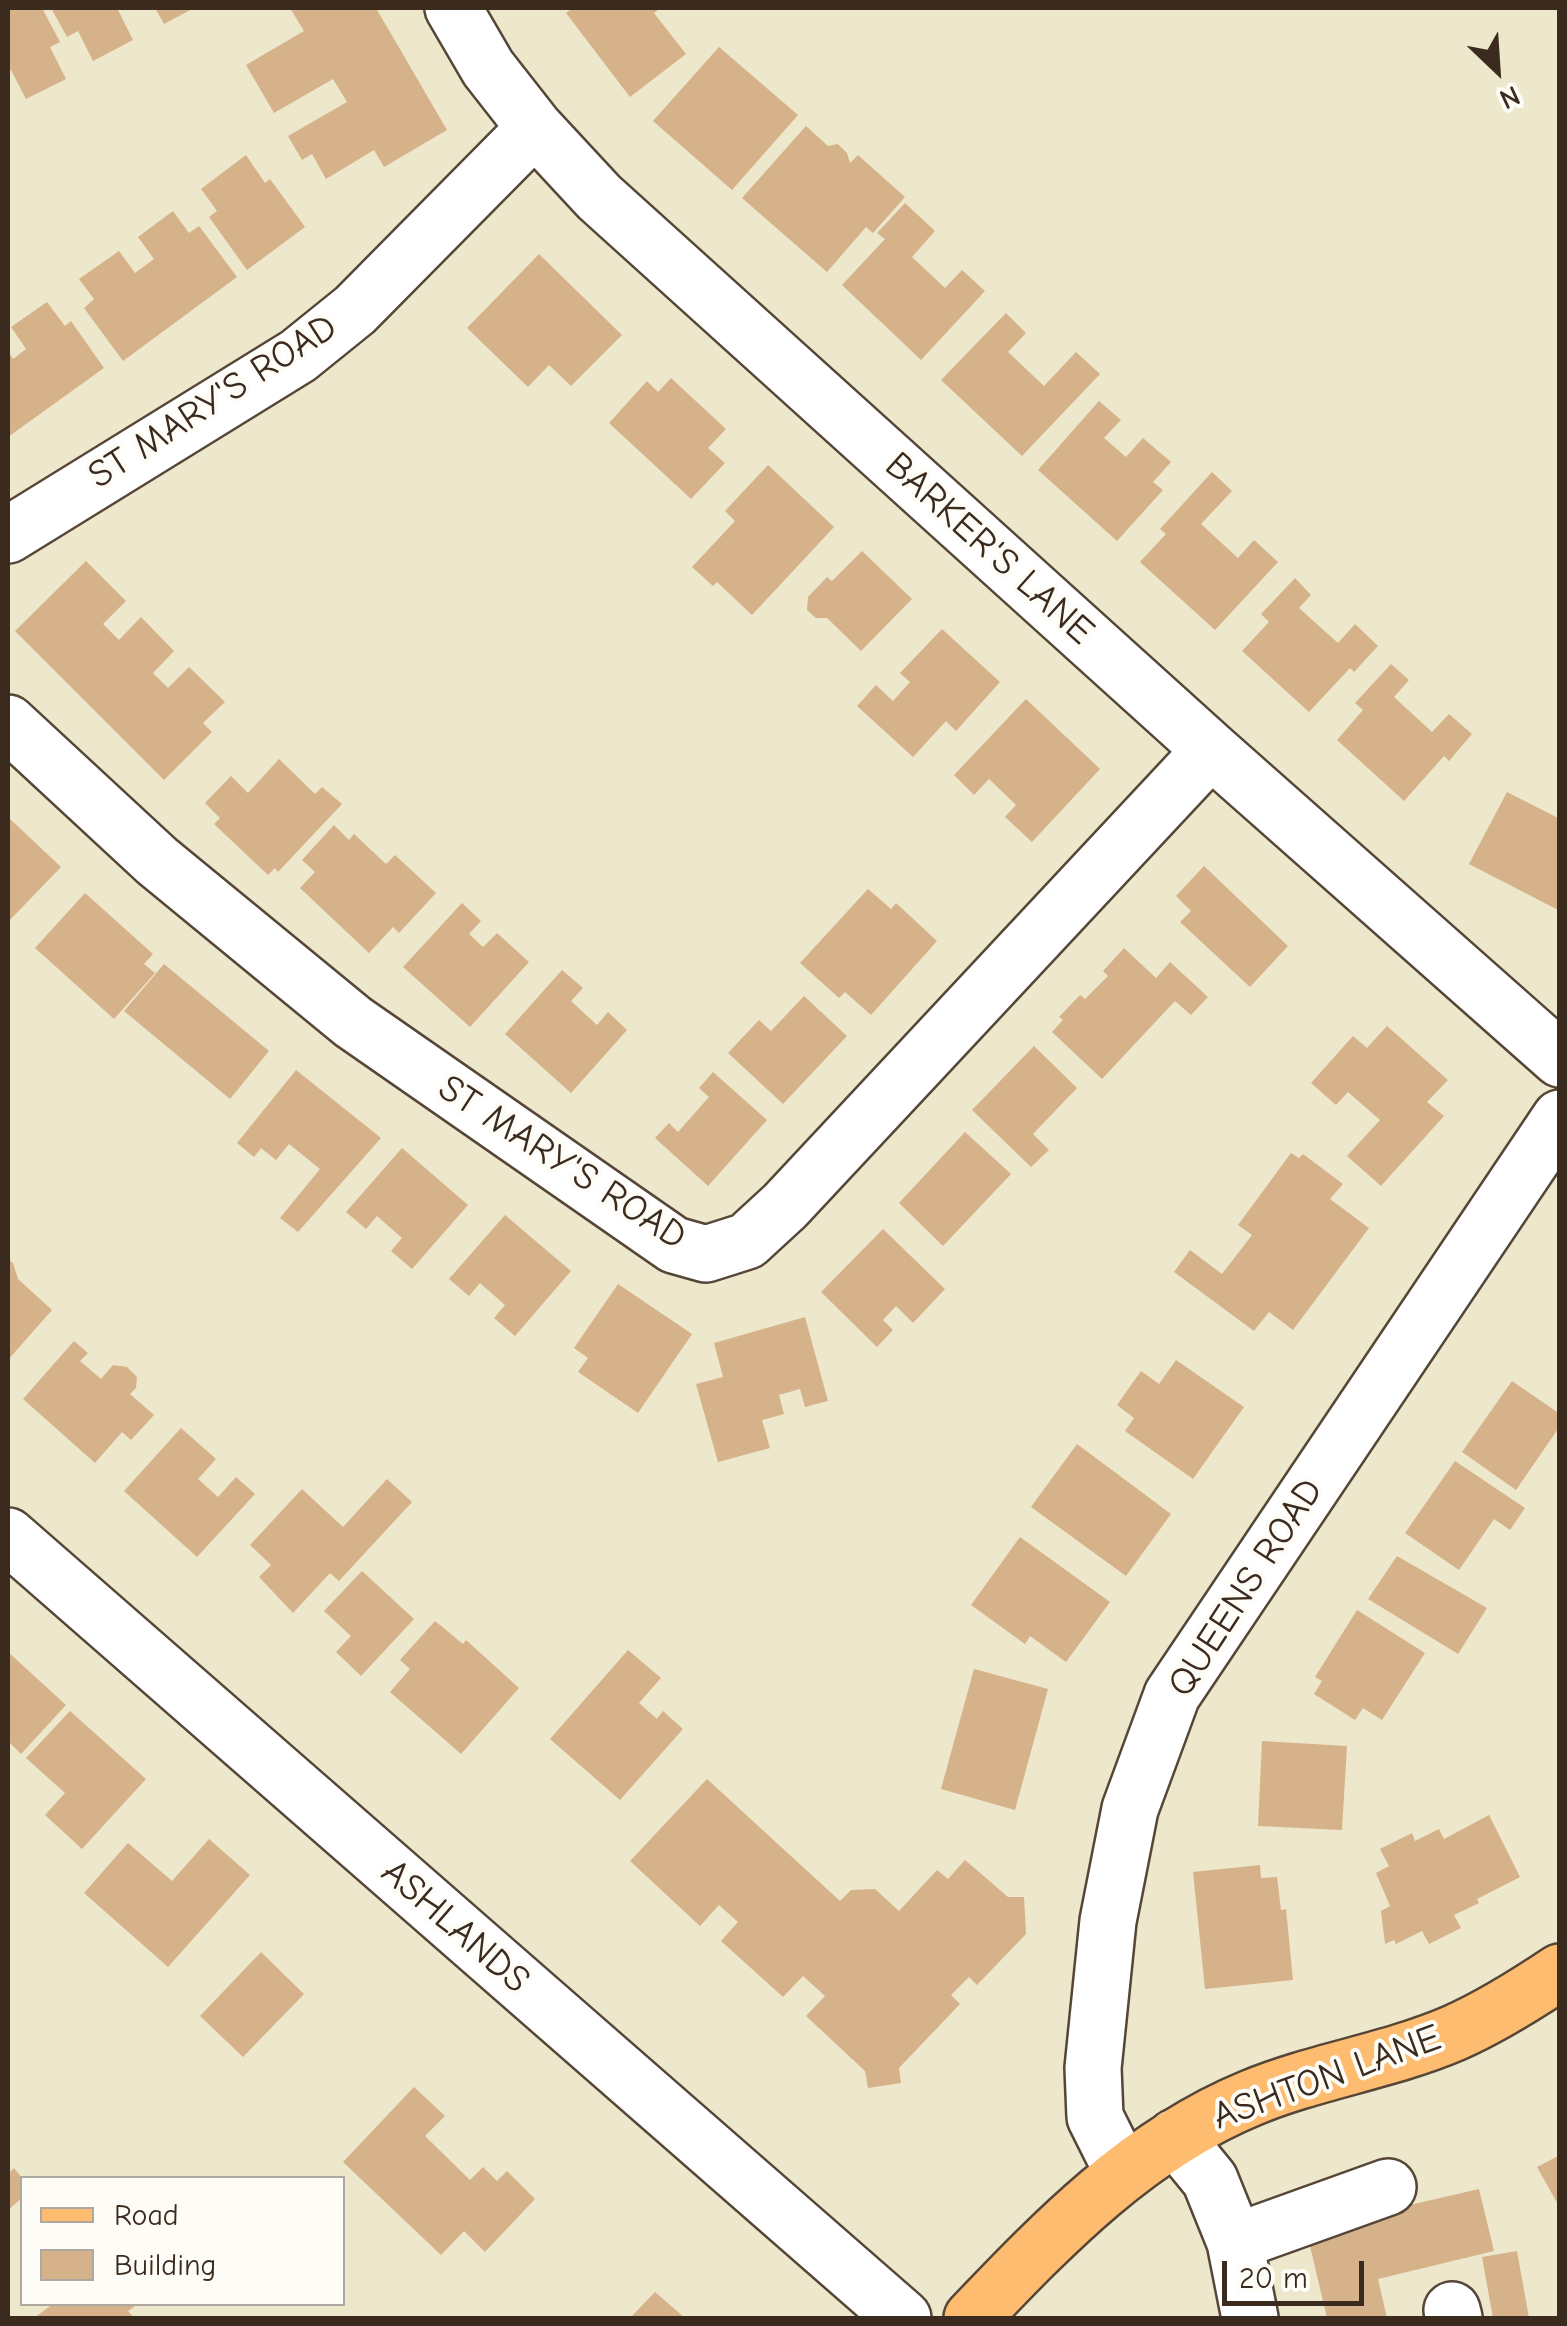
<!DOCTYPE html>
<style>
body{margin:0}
#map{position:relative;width:1567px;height:2326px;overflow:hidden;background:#ede7cb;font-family:"Comic Neue",sans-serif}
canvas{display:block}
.frame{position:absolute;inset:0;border:10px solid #3b2a1e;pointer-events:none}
.legend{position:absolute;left:20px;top:2176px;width:325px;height:130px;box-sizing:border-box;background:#fdfcf7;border:2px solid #afa8a0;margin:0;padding:12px 18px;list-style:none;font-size:30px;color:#3b2a1e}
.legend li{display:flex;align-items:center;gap:20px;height:50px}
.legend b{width:50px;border:2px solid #afa8a0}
.north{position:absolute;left:1447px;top:20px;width:100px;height:100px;-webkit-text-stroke:8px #fdfcf7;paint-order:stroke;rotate:155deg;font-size:28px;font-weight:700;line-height:40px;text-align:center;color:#3b2a1e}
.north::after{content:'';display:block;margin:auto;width:35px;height:45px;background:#3b2a1e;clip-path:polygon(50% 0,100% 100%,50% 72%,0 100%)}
.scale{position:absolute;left:1222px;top:2261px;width:142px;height:45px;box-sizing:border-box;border:5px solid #3b2a1e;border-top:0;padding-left:12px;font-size:30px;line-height:35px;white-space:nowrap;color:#3b2a1e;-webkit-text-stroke:8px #fdfcf7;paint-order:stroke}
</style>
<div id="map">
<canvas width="1567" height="2326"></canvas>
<div class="frame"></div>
<ul class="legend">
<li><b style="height:12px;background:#febc70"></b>Road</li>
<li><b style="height:28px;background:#d6b28b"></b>Building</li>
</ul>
<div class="north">N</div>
<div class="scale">20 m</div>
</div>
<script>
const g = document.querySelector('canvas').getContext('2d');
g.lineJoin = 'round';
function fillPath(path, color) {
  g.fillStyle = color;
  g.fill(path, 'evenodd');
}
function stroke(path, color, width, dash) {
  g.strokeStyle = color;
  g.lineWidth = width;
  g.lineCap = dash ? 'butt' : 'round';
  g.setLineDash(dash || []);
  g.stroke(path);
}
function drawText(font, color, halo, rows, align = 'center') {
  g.font = font + ' "Comic Neue",sans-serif';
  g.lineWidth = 8;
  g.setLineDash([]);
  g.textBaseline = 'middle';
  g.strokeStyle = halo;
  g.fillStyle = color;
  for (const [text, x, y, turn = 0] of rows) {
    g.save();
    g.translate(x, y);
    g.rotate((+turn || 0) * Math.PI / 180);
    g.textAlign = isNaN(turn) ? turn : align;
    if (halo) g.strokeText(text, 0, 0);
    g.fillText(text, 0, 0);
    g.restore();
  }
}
fillPath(new Path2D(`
 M8 8H42L60 42 50 47 66 79 26 99 11 70 8 71Z
 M51 8H117L133 40 93 61 78 31 67 37Z
 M155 8H194L164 24Z
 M290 8H376L447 130 384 167 374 150 326 179 312 154 302 160 288 136 347 102 333 79 274 113 246 65 304 31Z
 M573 8H661L654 13 686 54 630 97 566 13Z
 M719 47 798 115 732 190 653 121Z
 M806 126 828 146 838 144 847 153 850 163 858 155 905 197 873 233 866 227 827 272 742 198Z
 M246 155 265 183 270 179 305 227 247 270 209 217 217 211 201 189Z
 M905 203 935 231 912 257 945 288 962 270 985 291 921 360 842 285 885 239 877 233Z
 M173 211 189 233 199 226 237 277 123 361 84 308 94 299 79 279 119 251 135 273 154 259 138 237Z
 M539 254 622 335 571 386 549 365 528 387 467 328Z
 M47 302 65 326 71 321 104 368 8 437V351L13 359 26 349 11 327Z
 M1006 313 1026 333 1008 352 1044 386 1076 352 1100 374 1022 456 941 380Z
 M671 378 726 429 708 448 725 463 691 499 609 423 647 381 658 392Z
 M1099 401 1121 420 1104 438 1126 457 1143 438 1171 462 1153 482 1163 490 1117 541 1038 470Z
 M768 465 834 527 752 615 717 582 713 586 692 567 735 521 725 511Z
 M1212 472 1232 491 1201 524 1238 558 1254 540 1278 562 1215 630 1140 562 1166 534 1160 529Z
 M862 551 912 599 861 651 827 618H816L807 610 808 597 827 577 832 581Z
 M86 561 126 601 103 624 119 640 141 617 174 651 153 673 168 688 189 667 225 702 203 723 212 732 164 780 15 631Z
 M1295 578 1311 595 1299 608 1338 643 1355 624 1378 646 1354 672 1350 668 1309 712 1242 651 1269 622 1261 614Z
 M942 629 1000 682 956 731 946 721 913 757 857 706 876 685 893 701 910 682 900 673Z
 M1391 664 1409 680 1394 697 1432 732 1449 714 1472 734 1449 761 1444 756 1404 801 1337 740 1363 710 1355 703Z
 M1026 699 1100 769 1032 842 1005 817 1016 805 989 779 974 795 954 775Z
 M279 759 315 794 322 787 342 804 278 872 275 868 268 875 214 824 220 818 205 803 231 776 248 793Z
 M1507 792 1560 819V911L1469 864Z
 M8 817 61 867 8 922Z
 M334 825 349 840 354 834 386 864 395 855 436 893 399 933 393 927 369 953 300 888 315 872 302 860Z
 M1204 866 1288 946 1250 987 1180 922 1191 911 1176 896Z
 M868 889 891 909 896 903 937 941 871 1015 845 992 839 998 800 963Z
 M85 893 153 954 144 964 155 973 114 1019 35 948Z
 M462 903 481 921 469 934 483 947 497 933 529 962 470 1027 403 967Z
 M1124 948 1156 978 1170 962 1208 997 1191 1015 1175 1001 1102 1079 1052 1032 1063 1020 1059 1017 1080 995 1085 999 1108 976 1103 971Z
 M164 964 269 1051 230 1099 124 1011Z
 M562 970 583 988 571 1001 597 1025 608 1012 627 1030 571 1093 505 1034Z
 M804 996 847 1036 783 1104 728 1053 759 1020 771 1031Z
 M1387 1026 1448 1080 1427 1102 1444 1116 1381 1186 1347 1156 1380 1120 1348 1092 1336 1105 1311 1083 1353 1036 1367 1048Z
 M1034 1046 1077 1088 1033 1134 1049 1150 1031 1167 972 1110Z
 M296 1070 381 1138 298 1232 280 1218 320 1169 289 1144 276 1160 261 1148 254 1157 237 1143Z
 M713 1072 767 1120 708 1186 655 1138 669 1123 678 1132 709 1097 699 1088Z
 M965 1132 1011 1174 943 1246 899 1203Z
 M402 1148 468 1205 412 1269 391 1251 402 1238 377 1216 366 1229 346 1212Z
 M1291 1153 1299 1158 1303 1154 1343 1184 1330 1199 1369 1228 1293 1330 1269 1312 1254 1331 1174 1272 1190 1250 1222 1274 1252 1235 1238 1225Z
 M505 1215 571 1271 515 1336 494 1318 505 1305 480 1283 469 1296 449 1279Z
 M883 1229 945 1289 913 1323 896 1306 883 1320 893 1330 877 1347 821 1292Z
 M8 1259 13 1263 18 1279 52 1310 8 1360Z
 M618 1284 692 1334 638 1413 578 1372 588 1358 574 1348Z
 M805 1317 828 1401 805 1407 800 1389 779 1395 784 1414 762 1420 770 1448 718 1462 696 1384 723 1377 714 1343Z
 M74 1341 88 1353 80 1361 101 1379 113 1365 127 1367 137 1377 136 1388 130 1394 154 1415 131 1440 122 1432 95 1463 23 1399Z
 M1176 1360 1244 1407 1193 1479 1125 1431 1134 1418 1117 1405 1141 1371 1159 1384Z
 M1512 1381 1560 1414V1426L1516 1490 1462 1452Z
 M181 1428 216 1459 198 1479 218 1497 236 1477 255 1494 197 1557 124 1491Z
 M1077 1444 1171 1514 1126 1576 1031 1507Z
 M1455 1461 1525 1508 1510 1530 1494 1519 1459 1570 1405 1533Z
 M387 1479 412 1502 339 1581 330 1573 293 1613 259 1577 271 1565 250 1545 302 1489 343 1527Z
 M1020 1537 1110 1602 1066 1662 1030 1636 1025 1644 971 1605Z
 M1397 1556 1487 1608 1458 1654 1368 1599Z
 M362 1571 414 1619 361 1676 336 1652 351 1636 324 1611Z
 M1357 1610 1425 1653 1382 1720 1363 1708 1355 1720 1314 1694 1322 1681 1315 1677Z
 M435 1621 463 1644 466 1640 519 1688 461 1754 390 1692 410 1669 400 1660Z
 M628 1650 661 1678 639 1703 657 1719 663 1711 683 1729 620 1800 550 1739Z
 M8 1652 66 1705 21 1754 8 1741Z
 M974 1669 1048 1689 1015 1810 941 1789Z
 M70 1711 146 1779 82 1849 45 1815 65 1793 26 1758Z
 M1262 1741 1347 1746 1342 1830 1258 1826Z
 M707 1779 840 1901 851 1890 875 1889 899 1911 937 1870 948 1879 965 1860 1008 1897H1024L1026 1934 977 1985 969 1977 951 1995 960 2004 899 2068 901 2083 868 2088 865 2071 806 2016 825 1996 803 1976 783 1997 721 1941 738 1922 719 1905 700 1926 630 1861Z
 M1489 1815 1520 1877 1477 1899 1479 1903 1454 1915 1461 1928 1429 1944 1422 1931 1396 1944 1394 1940 1385 1944 1381 1911 1390 1906 1376 1873 1389 1866 1380 1849 1412 1833 1415 1841 1439 1829 1444 1839Z
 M209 1839 250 1875 168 1967 84 1893 128 1843 172 1881Z
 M1260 1865 1261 1878 1277 1877 1281 1910 1286 1909 1293 1980 1205 1989 1193 1872Z
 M261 1952 304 1994 243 2057 200 2016Z
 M414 2087 445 2116 425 2136 470 2180 483 2167 497 2181 507 2171 535 2199 485 2252 464 2231 441 2255 343 2162Z
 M1560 2155V2208L1537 2167Z
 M14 2168 22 2178V2198L8 2210V2174Z
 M1479 2189 1494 2251 1378 2279 1387 2318H1327L1306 2229Z
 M1517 2251 1529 2318H1493L1482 2257Z
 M655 2292 685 2318H630Z
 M53 2304H138L128 2311 134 2318H34Z`), '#d6b28b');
const minor = new Path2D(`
 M453 8 488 68 535 128 599 197 1211 750 1560 1059
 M8 535 298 356 355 310 535 128
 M8 723 157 861 353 1022 674 1245 706 1254 747 1241 785 1206 1211 750
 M8 1536 903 2318
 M1175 2137 1210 2180 1235 2242 1250 2318
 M1123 2173 1095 2117 1093 2068 1108 1921 1130 1809 1172 1695 1560 1118
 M1235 2242 1388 2187
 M1452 2310 1454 2318`);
const major = new Path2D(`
 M972 2318C1054 2232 1139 2144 1251 2098 1316 2071 1389 2061 1454 2033 1491 2017 1527 1994 1560 1972`);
stroke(minor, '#564638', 60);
stroke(major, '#564638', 60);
stroke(minor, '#fff', 55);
stroke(major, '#febc70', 55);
drawText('38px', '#3b2a1e', '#fdfcf7', [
 ["ST MARY'S ROAD",213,402,-33],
 ["BARKER'S LANE",989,549,42],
 ["ST MARY'S ROAD",562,1163,33],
 ["QUEENS ROAD",1246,1588,-57],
 ["ASHLANDS",455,1927,41],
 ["ASHTON LANE",1327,2078,-20]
]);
</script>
